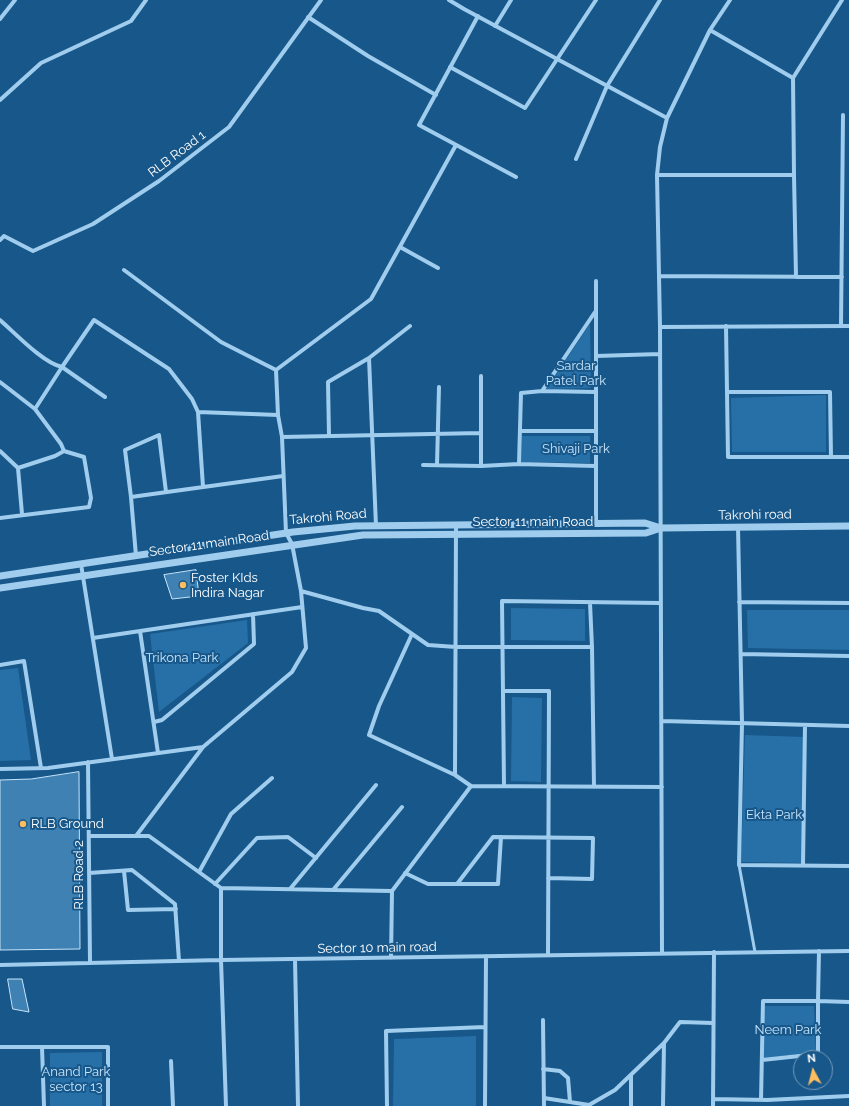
<!DOCTYPE html>
<style>
body{margin:0}
#map{position:relative;width:849px;height:1106px;overflow:hidden;background:#17578a;font-family:Raleway,sans-serif}
canvas{display:block}
.north{position:absolute;left:793px;top:1050px;width:40px;height:40px;box-sizing:border-box;background:#17578a;border:1px solid #749ab9;border-radius:50%;rotate:353deg;font-size:11px;font-weight:700;line-height:16px;text-align:center;color:#fff}
.north::after{content:'';display:block;margin:auto;width:14px;height:18px;background:#ffbd5d;clip-path:polygon(50% 0,100% 100%,50% 72%,0 100%)}
</style>
<div id="map">
<canvas width="849" height="1106"></canvas>
<div class="north">N</div>
</div>
<script>
const g = document.querySelector('canvas').getContext('2d');
g.lineJoin = 'round';
function fillPath(path, color) {
  g.fillStyle = color;
  g.fill(path, 'evenodd');
}
function stroke(path, color, width, dash) {
  g.strokeStyle = color;
  g.lineWidth = width;
  g.lineCap = dash ? 'butt' : 'round';
  g.setLineDash(dash || []);
  g.stroke(path);
}
function drawText(font, color, halo, rows, align = 'center') {
  g.font = font + ' Raleway,sans-serif';
  g.lineWidth = 4;
  g.setLineDash([]);
  g.textBaseline = 'middle';
  g.strokeStyle = halo;
  g.fillStyle = color;
  for (const [text, x, y, turn = 0] of rows) {
    g.save();
    g.translate(x, y);
    g.rotate((+turn || 0) * Math.PI / 180);
    g.textAlign = isNaN(turn) ? turn : align;
    if (halo) g.strokeText(text, 0, 0);
    g.fillText(text, 0, 0);
    g.restore();
  }
}
fillPath(new Path2D(`
 M590 324 591 388 546 389Z
 M826 395V452H732L731 398Z
 M522 436H590V463L521 462Z
 M511 608 585 609V641L511 640Z
 M747 610H849V650L748 648Z
 M247 620 248 643 159 712 150 634Z
 M18 668 31 760 0 761V670Z
 M512 697 542 698 541 782 511 781Z
 M745 735 805 737 804 863 741 862Z
 M764 1006H814L816 1052 764 1058Z
 M476 1036V1106H393L394 1039Z
 M102 1052V1106H50V1053Z`), '#2670a7');
const building = new Path2D(`
 M196 570 199 596 172 599 164 575Z
 M79 772 80 949 0 950V780L31 779Z
 M8 979H22L29 1012 13 1009Z`);
fillPath(building, '#3f81b3');
stroke(building, '#c6e4fa', 1);
stroke(new Path2D(`
 M739 865 755 952`), '#a0cdee', 3);
stroke(new Path2D(`
 M449 0 464 9 667 118 660 147 657 175 660 327 662 953
 M478 16 419 125 516 177
 M308 17 368 56 436 95
 M0 19 15 0
 M495 26 511 0
 M710 30 793 78 842 0
 M450 67 525 108 596 0
 M0 100 41 63 131 21 146 0
 M667 118 710 30 730 0
 M576 159 607 86 660 0
 M657 175H794L793 78
 M794 175 796 277
 M0 240 4 236 33 251 93 224 159 181 229 127 321 0
 M400 247 438 268
 M124 270 221 342 276 370
 M659 276 842 277
 M596 281V523
 M595 312 542 391 596 392
 M0 320C15 333 43 363 62 367L35 409
 M726 326 728 457H831L830 392H727
 M841 326 843 115
 M660 327 849 326
 M596 356 660 354
 M369 358 376 526
 M481 376V466L519 464
 M0 382 35 409 61 444 64 451
 M542 391 521 393 519 464 596 466
 M105 397 62 367 94 320 169 369 192 399 198 412
 M278 415 276 370 371 299 456 145
 M520 431H596
 M329 436 328 382 369 358 410 326
 M0 451 18 468 22 514
 M831 457H849
 M423 465 481 466
 M437 465 439 387
 M203 487 198 412 278 415 282 437
 M131 497 125 450 159 435 166 492
 M0 518 89 507 91 498 84 457 64 451 55 456 18 468
 M456 525 455 775 471 786
 M738 527 742 723 739 865 849 866
 M136 556 131 497 283 476
 M81 564 112 759
 M301 591 363 608 379 611 428 645 456 647H592
 M739 602 849 603
 M590 603 592 647 594 787
 M140 631 158 753
 M412 634 379 706 369 735 455 775
 M93 638 302 607
 M741 654 849 656
 M0 665 24 661 41 768
 M503 691H549L548 955
 M662 721 849 726
 M154 722 162 720 254 644 253 614
 M88 762 90 963
 M0 769 48 768 203 747
 M504 786 502 601 661 603
 M89 836H149L221 888 392 891
 M136 836 203 747 292 672 306 648 301 591 292 544 286 533 282 437 481 433
 M803 865 805 725
 M124 871 128 910 176 909
 M199 872 231 814 272 778
 M89 873 132 870 175 904 179 961
 M405 873 428 884H498L501 837
 M215 884 257 838 288 837 316 858
 M457 884 493 837 593 838 592 879 548 878
 M221 888V960L226 1106
 M290 889 376 785
 M333 890 402 807
 M391 958 392 891 471 786 662 787
 M295 959 298 1106
 M0 965 221 960 849 951
 M543 1020 544 1106
 M0 1047H108V1106
 M42 1047 44 1106
 M762 1060 818 1054V1001L849 1002
 M171 1061 173 1106
 M543 1069 560 1071 568 1078 570 1102
 M544 1098 589 1105 615 1090 664 1043 680 1022 713 1023
 M713 1099 767 1100 849 1096
 M761 1100 763 1001H818L819 951
 M387 1106 386 1031 485 1027
 M485 1106 486 956
 M631 1106V1075
 M663 1106 664 1043
 M713 1106 714 952`), '#a0cdee', 4);
stroke(new Path2D(`
 M0 576 293 532 355 526 645 523 661 528
 M0 588 363 535 646 533 661 528 849 526`), '#a0cdee', 7);
for (const [x, y, r, color] of [
 [183,585,4,"#ffbd5d"],
 [23,824,4,"#ffbd5d"]
]) {
  const dot = new Path2D();
  dot.arc(x, y, r, 0, 2 * Math.PI);
  g.fillStyle = color;
  g.fill(dot);
  stroke(dot, '#17578a', 1.5);
}
drawText('13px', '#fff', '#17578a', [
 ["RLB Road 1",177,154,-37],
 ["Takrohi road",755,515,-1],
 ["Takrohi Road",328,517,-5],
 ["Sector 11 main Road",533,522],
 ["Sector 11 main Road",209,544,-8],
 ["RLB Road 2",79,875,-90],
 ["Sector 10 main road",377,948,-1]
]);
drawText('13px', '#c6e4fa', '#17578a', [
 ["Sardar",576,366],
 ["Patel Park",576,381],
 ["Shivaji Park",576,449],
 ["Trikona Park",182,658],
 ["Ekta Park",774,815],
 ["Neem Park",788,1030],
 ["Anand Park",76,1072],
 ["sector 13",76,1087]
]);
drawText('13px', '#fff', '#17578a', [
 ["Foster KIds",191,578],
 ["Indira Nagar",191,593],
 ["RLB Ground",31,824]
], 'left');
</script>
